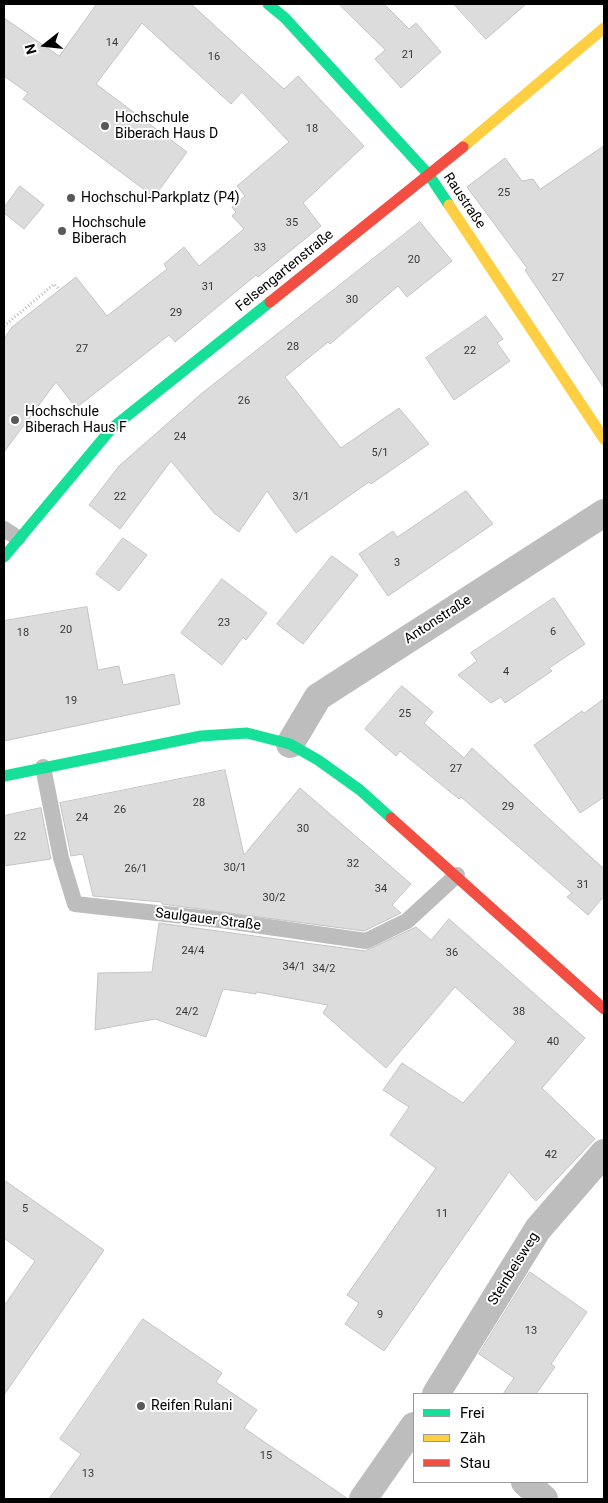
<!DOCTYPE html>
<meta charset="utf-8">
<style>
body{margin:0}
#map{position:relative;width:608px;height:1503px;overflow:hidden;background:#fff;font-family:Roboto,sans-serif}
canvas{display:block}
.frame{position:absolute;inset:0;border:5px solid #000;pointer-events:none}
.legend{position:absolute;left:413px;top:1393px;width:175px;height:90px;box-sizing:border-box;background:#fff;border:1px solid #999;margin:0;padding:6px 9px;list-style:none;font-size:15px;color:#000}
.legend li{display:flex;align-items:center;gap:10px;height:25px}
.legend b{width:25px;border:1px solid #999}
.north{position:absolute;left:20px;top:20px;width:50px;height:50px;-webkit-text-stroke:4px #fff;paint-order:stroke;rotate:254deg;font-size:14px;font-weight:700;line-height:20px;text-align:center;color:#000}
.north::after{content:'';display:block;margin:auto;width:18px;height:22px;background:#000;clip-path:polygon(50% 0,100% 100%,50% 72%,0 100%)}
</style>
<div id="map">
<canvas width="608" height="1503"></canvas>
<div class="frame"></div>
<ul class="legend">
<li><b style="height:6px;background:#16e098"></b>Frei</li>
<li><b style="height:6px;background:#ffcf43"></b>Zäh</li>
<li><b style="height:6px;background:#f24e42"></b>Stau</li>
</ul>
<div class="north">N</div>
</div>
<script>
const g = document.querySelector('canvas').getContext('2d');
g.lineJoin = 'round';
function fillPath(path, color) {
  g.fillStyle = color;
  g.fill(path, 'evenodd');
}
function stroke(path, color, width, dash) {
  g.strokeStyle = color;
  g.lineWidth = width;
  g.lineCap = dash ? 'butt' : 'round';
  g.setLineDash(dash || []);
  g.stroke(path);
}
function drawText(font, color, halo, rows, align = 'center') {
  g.font = font + ' Roboto,sans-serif';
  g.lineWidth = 4;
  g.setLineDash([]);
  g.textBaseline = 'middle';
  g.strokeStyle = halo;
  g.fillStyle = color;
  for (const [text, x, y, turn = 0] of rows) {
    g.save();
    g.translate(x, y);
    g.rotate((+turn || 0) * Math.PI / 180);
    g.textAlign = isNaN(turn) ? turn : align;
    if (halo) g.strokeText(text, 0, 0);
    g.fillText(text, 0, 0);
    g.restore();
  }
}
const building = new Path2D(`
 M97 4H191L284 89 298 76 364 146 303 203 321 226 258 277 256 275 175 342 169 335 76 408 56 382 4 452V339L12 327 76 277 107 316 167 269 164 264 184 247 199 266 244 229 232 216 236 212 232 207 245 196 237 186 289 142 242 92 231 104 142 23 96 84 187 152 154 197 23 99 28 93 4 76V18L59 56Z
 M339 4H384L409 29 416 23 441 52 401 88 375 59 385 50Z
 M454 4H526L486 39Z
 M604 146V388L525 270 527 268 467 187 505 158 522 181 533 179 540 189Z
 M20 186 44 205 24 229 4 213V208Z
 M420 222 452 261 407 297 398 286 330 344 328 342 285 377 341 448 399 408 429 444 371 484 369 482 296 533 267 491 239 532 214 513 171 461 120 529 89 505 119 466 201 394Z
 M486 316 503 339 497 343 510 361 454 400 426 358Z
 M466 491 493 524 388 596 359 554 393 531 397 537Z
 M123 538 147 555 119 591 96 574Z
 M332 556 358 575 303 644 277 624Z
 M222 579 267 613 246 640 243 637 222 665 181 633Z
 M554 598 585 644 549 668 552 671 505 703 501 697 491 703 458 675 477 661 471 653Z
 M87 607 98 670 119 666 123 685 174 674 180 704 4 741V621Z
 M402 686 433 712 424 723 464 758 472 748 604 869V896L588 915 567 897 572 893 461 797 459 799 400 751 396 756 365 729Z
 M604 699V797L580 813 534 745 582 711 584 713Z
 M225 770 244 855 300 788 411 884 392 905 401 913 364 931 162 904V902L93 896 83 854 71 856 60 803Z
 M41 808 51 859 4 866V816Z
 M449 919 585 1038 542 1088 595 1139 536 1201 509 1172 384 1351 345 1324 359 1303 347 1295 436 1168 390 1135 409 1107 383 1090 402 1063 463 1103 516 1042 455 987 386 1068 323 1013 328 1005 256 992V994L223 989 206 1037 155 1019 95 1030 98 973 152 972 159 923 365 951 416 927 431 940Z
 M4 1180 104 1250 4 1395V1306L35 1261 4 1238Z
 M530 1272 587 1312 551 1364 555 1367 536 1394H503L514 1378 479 1354Z
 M143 1319 222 1373 216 1382 257 1410 244 1428 348 1499H49L81 1454 60 1439Z`);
fillPath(building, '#dcdcdc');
stroke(building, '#c4c4c4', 1);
stroke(new Path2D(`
 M4 326 54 284 60 290`), '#b8b8b8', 3, [1, 2.5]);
stroke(new Path2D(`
 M4 529 18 538
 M43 767 61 858 75 904 220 920 366 941 407 921 457 875`), '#bdbdbd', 16);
stroke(new Path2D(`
 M290 744 318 697 604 513
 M436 1394 538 1229 604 1153
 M525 1482 544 1499
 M363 1499 414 1426`), '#bdbdbd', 28);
stroke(new Path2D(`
 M268 4 285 18 429 175 449 205
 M4 557 112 428 270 302
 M4 776 201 736 247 733 290 744 318 760 360 790 391 818`), '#16e098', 11);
stroke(new Path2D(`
 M463 147 604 28
 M449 205 604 439`), '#ffcf43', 11);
stroke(new Path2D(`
 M270 302 463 147
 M391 818 604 1009`), '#f24e42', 11);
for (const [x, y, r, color] of [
 [105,126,5,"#595959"],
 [71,198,5,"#595959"],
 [62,231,5,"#595959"],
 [15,420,5,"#595959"],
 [141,1406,5,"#595959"]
]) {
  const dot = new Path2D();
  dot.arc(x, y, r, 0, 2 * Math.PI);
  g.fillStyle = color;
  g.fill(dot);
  stroke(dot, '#fff', 2);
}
drawText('11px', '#373737', null, [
 ["14",112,43],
 ["21",408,55],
 ["16",214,57],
 ["18",312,129],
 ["25",504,193],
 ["35",292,223],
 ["33",260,248],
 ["20",414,260],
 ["27",558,278],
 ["31",208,287],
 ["30",352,300],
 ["29",176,313],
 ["28",293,347],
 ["27",82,349],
 ["22",470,351],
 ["26",244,401],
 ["24",180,437],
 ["5/1",380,453],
 ["22",120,497],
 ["3/1",301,497],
 ["3",397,563],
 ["23",224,623],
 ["20",66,630],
 ["6",553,632],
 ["18",23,633],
 ["4",506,672],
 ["19",71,701],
 ["25",405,714],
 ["27",456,769],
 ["28",199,803],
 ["29",508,807],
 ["26",120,810],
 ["24",82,818],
 ["30",303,829],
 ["22",20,837],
 ["32",353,864],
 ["30/1",235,868],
 ["26/1",136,869],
 ["31",583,885],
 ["34",381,889],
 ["30/2",274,898],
 ["24/4",193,951],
 ["36",452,953],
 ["34/1",294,967],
 ["34/2",324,969],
 ["24/2",187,1012],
 ["38",519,1012],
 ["40",553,1042],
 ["42",551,1155],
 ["5",25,1209],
 ["11",442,1214],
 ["9",380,1315],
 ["13",531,1331],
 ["15",266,1456],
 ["13",88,1474]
]);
drawText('14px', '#000', '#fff', [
 ["Hochschule",115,118],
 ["Biberach Haus D",115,134],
 ["Hochschul-Parkplatz (P4)",81,198],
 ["Hochschule",72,223],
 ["Biberach",72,239],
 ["Hochschule",25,412],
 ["Biberach Haus F",25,428],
 ["Reifen Rulani",151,1406]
], 'left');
drawText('14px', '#000', '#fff', [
 ["Raustraße",464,201,56],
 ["Felsengartenstraße",285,271,-39],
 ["Antonstraße",438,620,-33],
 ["Saulgauer Straße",208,920,7],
 ["Steinbeisweg",514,1269,-58]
]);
</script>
